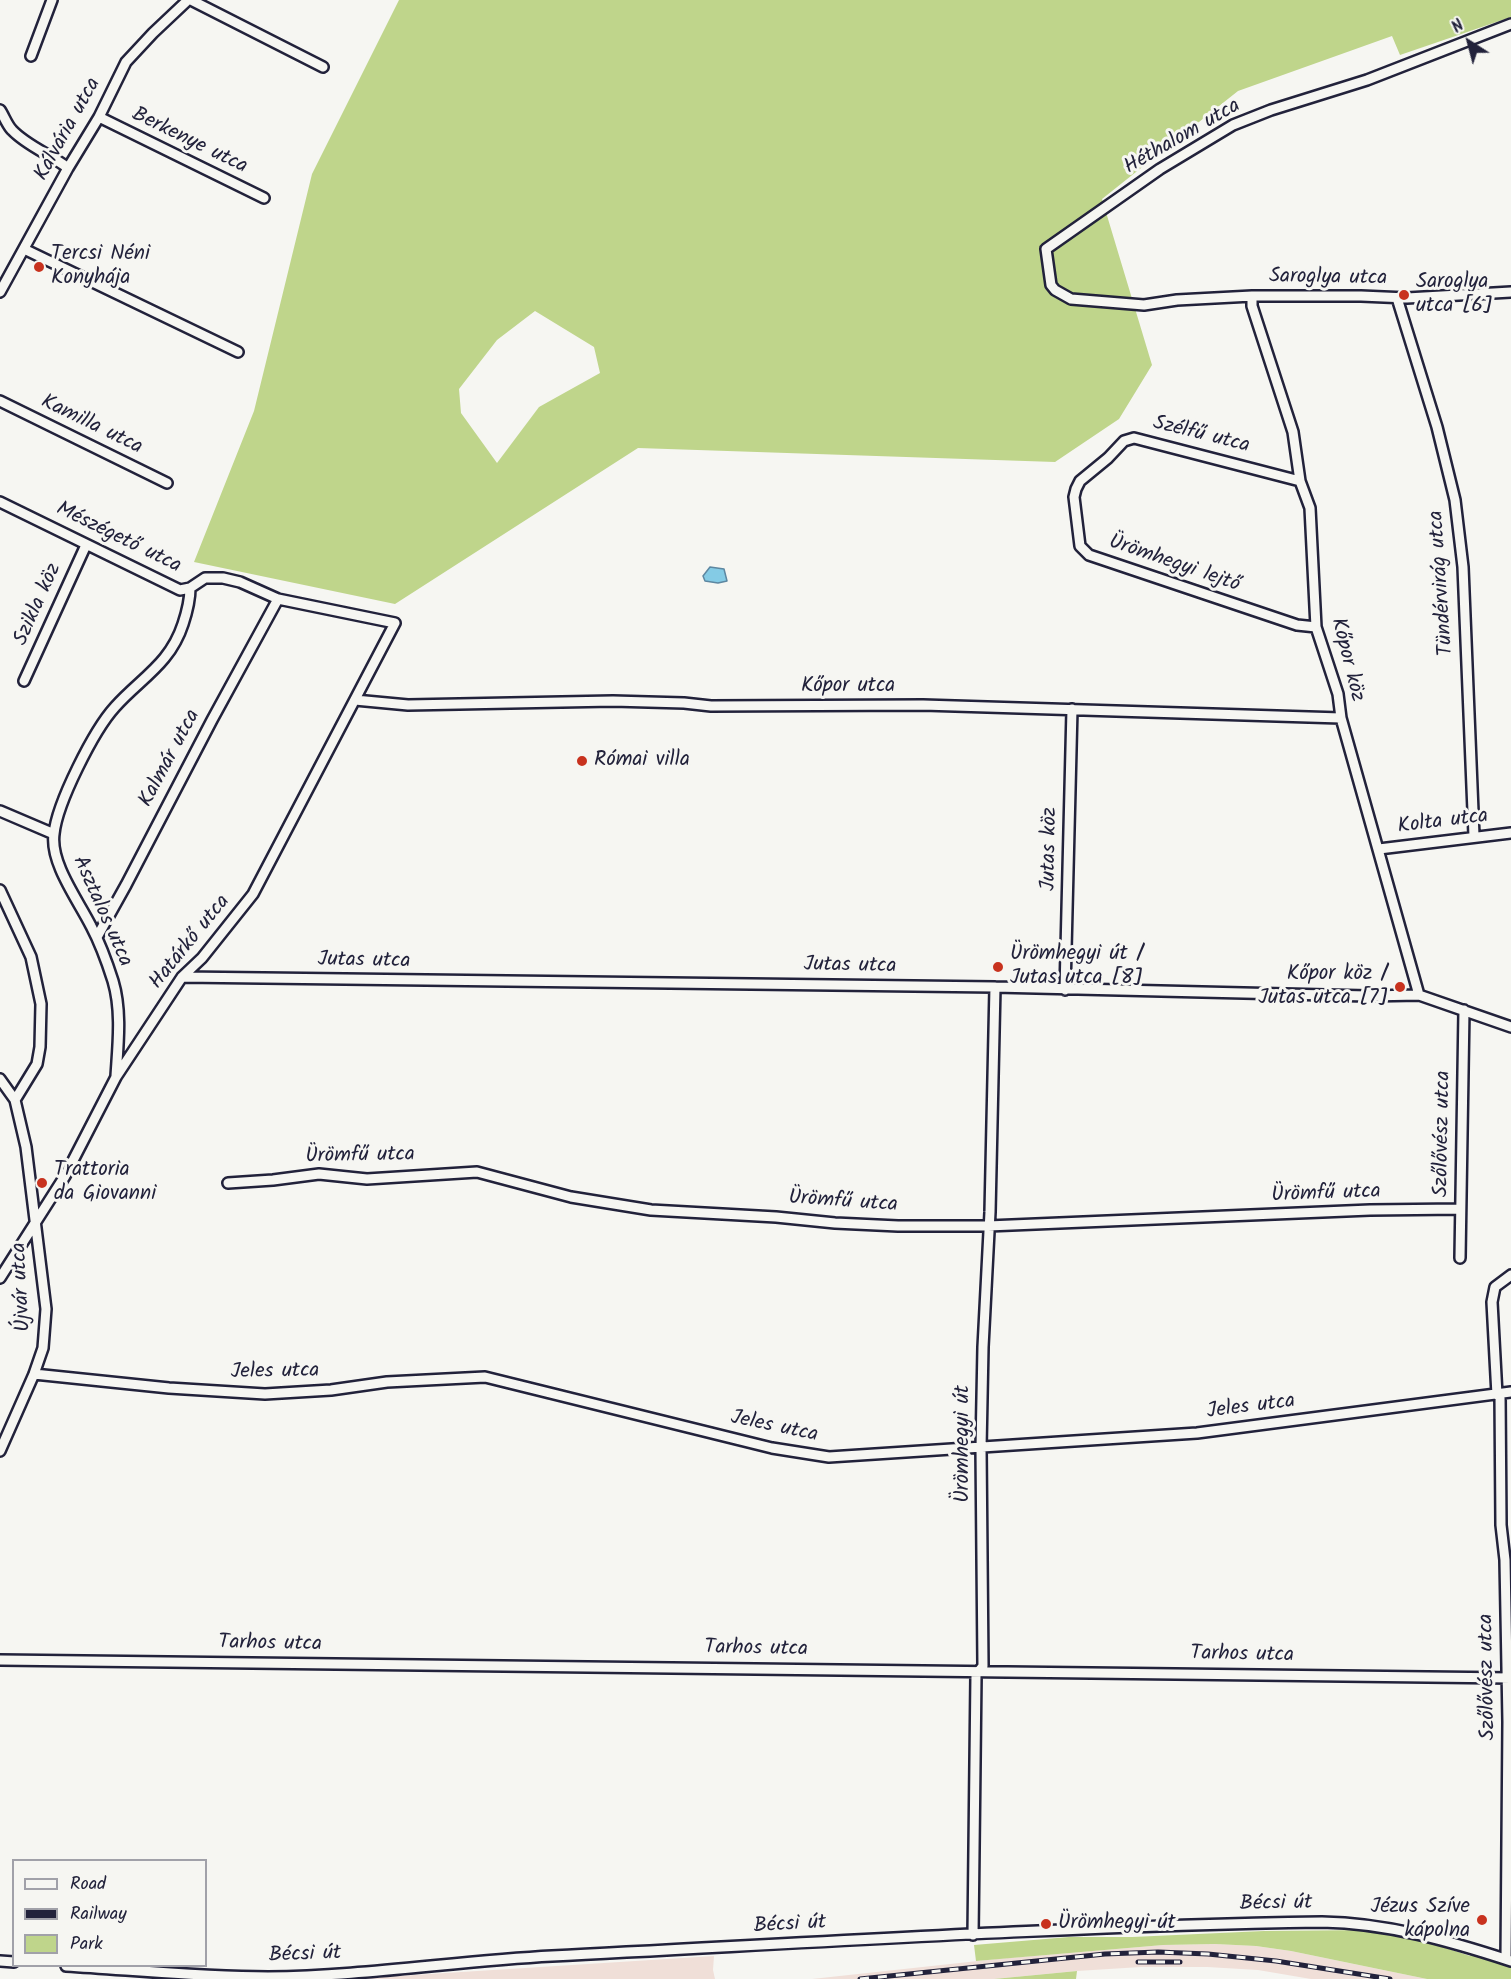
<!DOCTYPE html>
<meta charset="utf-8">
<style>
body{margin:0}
#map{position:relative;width:1511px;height:1979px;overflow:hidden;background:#f6f6f2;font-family:Kalam,sans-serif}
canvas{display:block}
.legend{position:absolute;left:12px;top:1859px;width:195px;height:108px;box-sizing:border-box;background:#f6f6f2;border:2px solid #a1a1a9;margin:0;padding:8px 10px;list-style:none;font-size:18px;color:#22223b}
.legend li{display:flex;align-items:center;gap:12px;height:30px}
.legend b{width:30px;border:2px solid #a1a1a9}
.north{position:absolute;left:1439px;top:12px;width:60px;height:60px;-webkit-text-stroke:4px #f6f6f2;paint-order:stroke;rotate:324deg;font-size:16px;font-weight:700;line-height:24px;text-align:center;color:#22223b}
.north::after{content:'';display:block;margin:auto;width:21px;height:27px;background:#22223b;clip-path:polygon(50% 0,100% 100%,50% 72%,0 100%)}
</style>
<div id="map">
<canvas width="1511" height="1979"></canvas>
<ul class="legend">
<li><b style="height:8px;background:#f6f6f2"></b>Road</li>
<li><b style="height:8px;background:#22223b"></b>Railway</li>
<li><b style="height:16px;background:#bfd58b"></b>Park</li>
</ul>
<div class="north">N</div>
</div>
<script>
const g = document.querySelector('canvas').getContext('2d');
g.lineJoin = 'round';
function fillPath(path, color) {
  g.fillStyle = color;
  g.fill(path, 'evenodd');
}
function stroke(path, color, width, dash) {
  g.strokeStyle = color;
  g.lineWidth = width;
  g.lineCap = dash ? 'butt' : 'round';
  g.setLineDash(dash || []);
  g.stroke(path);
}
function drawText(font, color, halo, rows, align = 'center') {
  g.font = font + ' Kalam,sans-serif';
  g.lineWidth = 6;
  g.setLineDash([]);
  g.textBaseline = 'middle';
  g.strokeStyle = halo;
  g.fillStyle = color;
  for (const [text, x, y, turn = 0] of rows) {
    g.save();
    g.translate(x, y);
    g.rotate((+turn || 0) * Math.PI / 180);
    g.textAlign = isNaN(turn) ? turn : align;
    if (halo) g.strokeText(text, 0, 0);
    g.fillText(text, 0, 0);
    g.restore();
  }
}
fillPath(new Path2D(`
 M1215 1944 1256 1946 1291 1951 1427 1979H1311L1258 1970 1207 1967H1141L1077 1971 994 1979H812L996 1959 1163 1945Z
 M714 1956 713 1970 715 1979H351Z`), '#f0dfd8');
fillPath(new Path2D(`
 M399 0H1511V17L1400 55 1392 36 1238 91 1102 199 1152 365 1119 419 1055 462 638 448 395 604 194 562 254 411 312 174ZM535 311 594 347 600 373 539 407 497 463 461 413 459 389 497 340Z
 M1369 1930 1445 1945 1446 1948 1470 1956 1471 1953 1511 1968V1979H1427L1291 1951 1256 1946 1215 1944 1163 1945 976 1961 974 1945 1069 1937H1132L1264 1931Z
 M1077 1971 1076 1979H994Z`), '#bfd58b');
const water = new Path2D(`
 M710 567 724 569 727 581 718 583 705 581 703 576Z`);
fillPath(water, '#84cbe5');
stroke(water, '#5d87a1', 1.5);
const minor = new Path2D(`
 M191 0 323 67
 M1511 24 1367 80 1271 110 1233 125 1160 169 1046 249 1051 285 1055 290 1071 299 1144 305 1177 300 1252 296H1361L1407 298 1511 292
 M31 56 52 0
 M0 110C4 116 7 125 12 130 27 146 50 154 68 168
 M99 117 264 198
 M24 249 238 352
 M0 292 68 168 99 117 126 62 153 33 188 0
 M1252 296V306L1293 432 1300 481 1310 508 1316 627 1338 694 1341 718 1419 995
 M1397 298 1437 427 1455 500 1463 567 1474 836
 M0 401 167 483
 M1300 481 1134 438 1124 441 1108 458 1080 481 1076 489 1074 497 1080 546 1089 555 1297 625 1316 627
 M0 502 180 590 190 588 205 578H223L240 582 278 599 395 623 253 894 202 958 182 977 116 1077 65 1176 0 1278
 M24 681 86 545
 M355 700 408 705 613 701 684 703 711 706 923 705 1341 718
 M0 811 54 834
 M1379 849 1511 833
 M0 890 31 957 41 1004 40 1047 37 1064 15 1100
 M97 937 126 885 212 720 278 599
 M182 977 995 987 1368 996 1419 995 1511 1027
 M1065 990 1072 709
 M116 1076C118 1045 122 1011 113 981 107 962 100 943 91 926 78 900 50 863 54 834 57 803 94 730 115 707 141 678 170 664 183 624 187 612 190 601 190 588
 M0 1079 15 1100 26 1147 46 1309 43 1348 34 1374 0 1451
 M228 1183 273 1180 319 1174 367 1179 477 1172 571 1197 651 1210 776 1217 835 1223 898 1226H988L1370 1210 1460 1209
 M1460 1258 1464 1010
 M34 1374 169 1388 265 1394 331 1390 387 1382 485 1377 772 1448 829 1457 1197 1433 1511 1392
 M1500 1394 1501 1525 1505 1560 1508 1722 1506 1959
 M1497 1395 1492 1302 1495 1287 1511 1275
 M0 1660 1511 1678
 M973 1935 976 1675 983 1666 981 1448 983 1347 990 1212 995 987
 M0 1961 14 1962
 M66 1966C133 1970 201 1977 268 1977 363 1976 457 1961 552 1956 808 1943 1065 1926 1322 1922 1387 1923 1450 1941 1511 1961`);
stroke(minor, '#22223b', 14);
stroke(minor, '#f6f6f2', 9);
const rail = new Path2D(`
 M1138 1962H1180
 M860 1979 1105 1954 1158 1952 1208 1954 1276 1961 1390 1979`);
stroke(rail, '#22223b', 5);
stroke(rail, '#f6f6f2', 3, [9]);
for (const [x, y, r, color] of [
 [39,267,6,"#c8321e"],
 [1404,295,6,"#c8321e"],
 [582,761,6,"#c8321e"],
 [998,967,6,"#c8321e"],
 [1400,987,6,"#c8321e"],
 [42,1183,6,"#c8321e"],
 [1482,1920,6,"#c8321e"],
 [1046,1924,6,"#c8321e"]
]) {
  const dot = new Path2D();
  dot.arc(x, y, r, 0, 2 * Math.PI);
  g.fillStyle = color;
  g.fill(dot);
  stroke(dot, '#f6f6f2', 2);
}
drawText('21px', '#22223b', '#f6f6f2', [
 ["Kálvária utca",69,130,-61],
 ["Héthalom utca",1183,138,-30],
 ["Berkenye utca",189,142,26],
 ["Saroglya utca",1328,279,1],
 ["Kamilla utca",91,426,26],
 ["Szélfű utca",1201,436,14],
 ["Mészégető utca",118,539,26],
 ["Ürömhegyi lejtő",1174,565,19],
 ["Tündérvirág utca",1443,583,-94],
 ["Szikla köz",39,605,-66],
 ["Kőpor köz",1346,660,76],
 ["Kőpor utca",848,687],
 ["Kalmár utca",171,759,-62],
 ["Kolta utca",1443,823,-7],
 ["Jutas köz",1051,849,-89],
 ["Asztalos utca",101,912,66],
 ["Határkő utca",191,943,-51],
 ["Jutas utca",364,962,1],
 ["Jutas utca",850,967,1],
 ["Szőlővész utca",1444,1134,-89],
 ["Ürömfű utca",360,1157,-1],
 ["Ürömfű utca",1326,1195,-2],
 ["Ürömfű utca",843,1203,4],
 ["Újvár utca",23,1287,-93],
 ["Jeles utca",275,1373,-1],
 ["Jeles utca",1251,1408,-7],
 ["Jeles utca",774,1428,12],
 ["Ürömhegyi út",964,1444,-90],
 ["Tarhos utca",270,1645,1],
 ["Tarhos utca",756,1650,1],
 ["Tarhos utca",1242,1656,1],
 ["Szőlővész utca",1489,1677,-91],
 ["Bécsi út",1276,1905,-1],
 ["Bécsi út",790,1926,-3],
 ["Bécsi út",305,1956,-2]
]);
drawText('21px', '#22223b', '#f6f6f2', [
 ["Tercsi Néni",51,255],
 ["Konyhája",51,279],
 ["Saroglya",1416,283],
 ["utca [6]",1416,307],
 ["Római villa",594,761],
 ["Ürömhegyi út /",1010,955],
 ["Jutas utca [8]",1010,979],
 ["Kőpor köz /",1388,975,"right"],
 ["Jutas utca [7]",1388,999,"right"],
 ["Trattoria",54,1171],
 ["da Giovanni",54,1195],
 ["Jézus Szíve",1470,1908,"right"],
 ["kápolna",1470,1932,"right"],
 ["Ürömhegyi út",1058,1924]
], 'left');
</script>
